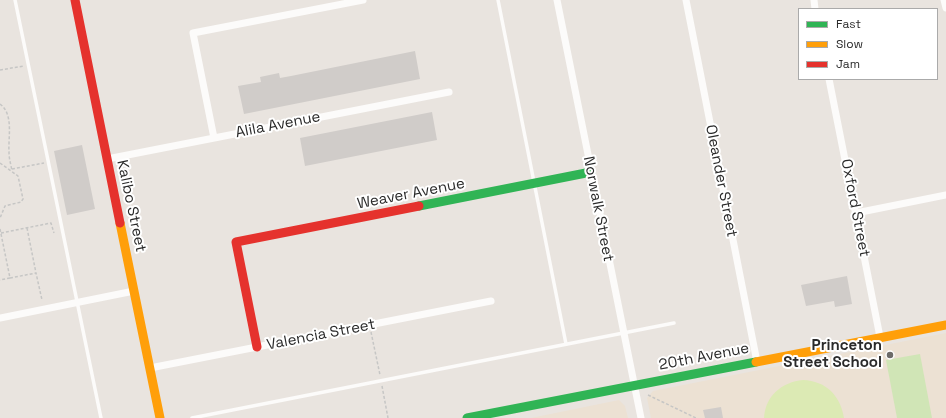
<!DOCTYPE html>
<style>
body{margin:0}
#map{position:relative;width:946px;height:418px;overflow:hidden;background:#e9e4df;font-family:"Space Grotesk",sans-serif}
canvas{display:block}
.legend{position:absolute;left:798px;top:8px;width:140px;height:72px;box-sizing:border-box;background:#fff;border:1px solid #aaa;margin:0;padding:5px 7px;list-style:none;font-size:12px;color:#2a2a2a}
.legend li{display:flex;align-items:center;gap:8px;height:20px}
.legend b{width:20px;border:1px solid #aaa}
</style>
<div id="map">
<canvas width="946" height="418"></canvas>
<ul class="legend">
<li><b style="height:5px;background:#30b455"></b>Fast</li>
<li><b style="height:5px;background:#ff9f0a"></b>Slow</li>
<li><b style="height:5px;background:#e5322d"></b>Jam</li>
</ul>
</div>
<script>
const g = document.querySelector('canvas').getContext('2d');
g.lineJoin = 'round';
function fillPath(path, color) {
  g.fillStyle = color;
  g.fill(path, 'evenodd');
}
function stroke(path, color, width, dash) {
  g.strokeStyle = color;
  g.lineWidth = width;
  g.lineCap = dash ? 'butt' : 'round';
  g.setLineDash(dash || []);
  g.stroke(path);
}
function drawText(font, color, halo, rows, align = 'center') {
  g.font = font + ' "Space Grotesk",sans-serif';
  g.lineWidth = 4;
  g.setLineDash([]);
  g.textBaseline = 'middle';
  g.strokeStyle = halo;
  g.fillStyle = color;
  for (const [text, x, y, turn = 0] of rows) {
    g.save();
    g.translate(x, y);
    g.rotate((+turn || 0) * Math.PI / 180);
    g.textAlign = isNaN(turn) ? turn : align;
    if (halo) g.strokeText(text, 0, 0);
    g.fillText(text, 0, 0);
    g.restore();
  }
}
fillPath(new Path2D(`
 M946 333V418H651L647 398 653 391Z
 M619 400 625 406 628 418H531Z`), '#ece1d3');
fillPath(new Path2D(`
 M920 354 932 418H897L886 360Z`), '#d0e5b6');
fillPath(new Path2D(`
 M803 380C826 381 840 395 844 418H764C765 396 782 382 803 380Z`), '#dceab4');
fillPath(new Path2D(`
 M415 51 420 79 244 114 238 86 261 82 260 77 279 73 280 78 291 76Z
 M432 112 437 140 305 166 300 138Z
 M82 145 95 209 67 215 54 151Z
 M847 276 852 304 835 307 834 301 806 306 801 285Z
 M721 407 723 418H705L703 410Z`), '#d0ccc9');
stroke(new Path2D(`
 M0 70 24 66
 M0 104C14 114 8 138 9 152 9 159 11 165 12 171
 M0 163 18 176 23 199 21 202 5 206 0 218
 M12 169 44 163
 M27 228 36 273
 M0 229 10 278 0 280
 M1 233 51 223 54 233
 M10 278 36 273 42 300
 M371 332 380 375
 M382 386 388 418
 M648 395 696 418`), '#c6c6c5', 1.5, [3, 2]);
stroke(new Path2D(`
 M15 0 101 418
 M498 0 566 344
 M192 418 674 323`), '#fcfbfa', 3.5);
stroke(new Path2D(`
 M557 0 641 418
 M686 0 757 362
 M814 0 815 9
 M944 0 946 8
 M829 79 880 337
 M214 138 193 33 363 0
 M107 159 449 92
 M856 213 946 195
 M0 318 134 291
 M150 368 491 301`), '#fcfbfa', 7);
stroke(new Path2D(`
 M419 206 591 172
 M467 418 756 362`), '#30b455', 9);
stroke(new Path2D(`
 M120 223 160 418
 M756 362 946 325`), '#ff9f0a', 9);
stroke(new Path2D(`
 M75 0 120 223
 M257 347 236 242 419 206`), '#e5322d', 9);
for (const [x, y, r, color] of [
 [890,355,4,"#6d6b69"]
]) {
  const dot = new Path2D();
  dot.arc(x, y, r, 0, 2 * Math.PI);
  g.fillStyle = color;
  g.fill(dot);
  stroke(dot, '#fff', 1.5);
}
drawText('15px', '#2a2a2a', '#fff', [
 ["Alila Avenue",278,125,-11],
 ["Oleander Street",721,181,79],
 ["Weaver Avenue",411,194,-11],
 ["Kalibo Street",131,206,78],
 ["Oxford Street",855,208,79],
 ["Norwalk Street",598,209,79],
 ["Valencia Street",321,335,-11],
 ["20th Avenue",704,357,-11]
]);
drawText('bold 15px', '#2a2a2a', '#fff', [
 ["Princeton",882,346],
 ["Street School",882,363]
], 'right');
</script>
